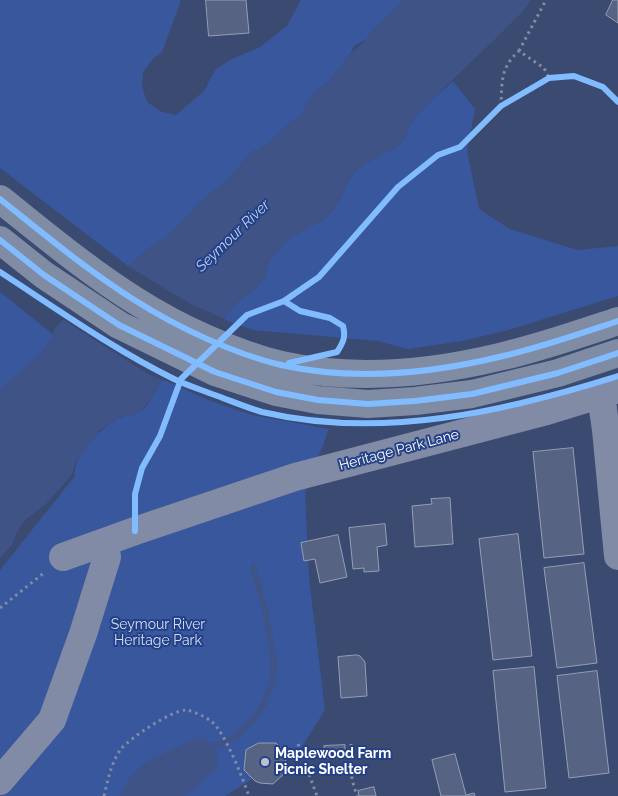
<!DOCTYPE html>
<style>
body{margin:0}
canvas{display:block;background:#3a4a71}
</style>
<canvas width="618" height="796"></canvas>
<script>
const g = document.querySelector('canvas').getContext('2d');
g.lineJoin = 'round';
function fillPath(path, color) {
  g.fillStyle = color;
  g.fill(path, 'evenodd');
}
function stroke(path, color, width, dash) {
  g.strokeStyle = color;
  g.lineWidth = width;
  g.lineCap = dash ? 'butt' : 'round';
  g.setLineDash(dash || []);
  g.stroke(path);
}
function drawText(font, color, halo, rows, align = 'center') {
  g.font = font + ' Raleway,sans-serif';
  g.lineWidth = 4;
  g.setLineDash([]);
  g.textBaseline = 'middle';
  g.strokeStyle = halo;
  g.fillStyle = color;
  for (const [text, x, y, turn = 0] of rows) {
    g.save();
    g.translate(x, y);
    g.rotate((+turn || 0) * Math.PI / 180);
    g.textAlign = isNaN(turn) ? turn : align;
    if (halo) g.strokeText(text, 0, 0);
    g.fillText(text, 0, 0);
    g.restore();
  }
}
fillPath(new Path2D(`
 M0 0H181L162 52 153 59 143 72 142 87 147 102 162 112 176 115 204 91 216 69 232 59 260 47 287 26 301 0H404L373 29 367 39 354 46 350 54 327 84 315 91 301 115 287 125 276 137 260 149 252 152 226 181 200 202 169 235 149 248 128 266 0 168Z
 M453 81 475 109 467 151 479 209 510 229 577 250 618 246V296L508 330 462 341 408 349 378 341 253 330 223 319 237 302 254 290 265 278 269 261 290 238 324 219 333 210 338 204 349 180 357 169 399 145 406 136 409 125 426 105Z
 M0 292 60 340 0 396Z
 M162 379 208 400 252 415 329 429 305 493 309 578 325 710 301 748 225 796H0V570L75 476C72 455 101 428 119 418 126 415 134 415 141 411 149 406 158 388 162 379Z`), '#38579d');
fillPath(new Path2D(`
 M404 0H531L522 12 490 44 426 105 409 125 406 136 399 145 357 169 349 180 338 204 333 210 324 219 290 238 269 261 265 278 254 290 237 302 225 317 162 379 152 398 142 410 132 415 120 417 100 430 76 461 71 476 46 504 25 520 17 532 12 545 0 558V389L40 354 52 337 55 328 79 304 128 266 149 248 169 235 200 202 226 181 252 152 260 149 276 137 287 125 301 115 315 91 327 84 350 54 367 39 373 29Z
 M194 739C216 738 218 751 217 770 204 776 197 789 184 796H119L128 780 144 763Z`), '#3f5386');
fillPath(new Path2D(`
 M126 265 189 303 226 320 164 381 146 373 62 319 77 302Z`), '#3a4a71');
stroke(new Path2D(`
 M207 749 236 737 256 717 265 701 273 681 274 663 265 609 253 567`), '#3f5386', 6);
const building = new Path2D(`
 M206 0H246L249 33 209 36Z
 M613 0H618V23L606 15Z
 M573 448 584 554 544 558 533 452Z
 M450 498 453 544 415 547 412 506 432 504 431 499Z
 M385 524 387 545 377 547 379 571 364 572V568L353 569 349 528Z
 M518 534 532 656 493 660 479 539Z
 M338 535 347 577 320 583 315 559 304 561 301 543Z
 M584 563 597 663 557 668 544 568Z
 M357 655 360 656 365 662 367 696 341 698 338 657Z
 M534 667 546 788 505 792 493 671Z
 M597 671 609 773 569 778 557 676Z
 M259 743H276L286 754 285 773 273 784 260 783 255 781 244 770 246 750Z
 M345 745V758H325L324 746Z
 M455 754 466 795 474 793 475 796H441L432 760Z
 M374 787 376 796H359L358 791Z`);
fillPath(building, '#566382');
stroke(building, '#959eb4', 1);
stroke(new Path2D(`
 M519 51 546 0
 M501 106C502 82 500 68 519 51L544 68 549 78
 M0 608 45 572
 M298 744 317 796
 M351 744 352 780 357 796
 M104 796C108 779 111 763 121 749 130 738 172 710 186 710 194 711 205 717 211 721 225 732 243 779 249 796`), '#818ba6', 3, [2.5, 4]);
stroke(new Path2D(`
 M601 395 606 430 618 556
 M63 557 135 531 295 477 547 411 618 389
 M0 781 52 720 83 634 107 557 105 542`), '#818ba6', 28);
stroke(new Path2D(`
 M0 199C44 234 88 271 136 301 177 327 234 354 281 365 353 381 428 374 499 357 539 348 579 334 618 321
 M0 240 44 275 119 325 215 372 276 392 318 400 368 404 415 401 472 394 558 373 618 353`), '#808ba4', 28);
stroke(new Path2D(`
 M0 199C44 234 88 271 136 301 177 327 234 354 281 365 353 381 428 374 499 357 539 348 579 334 618 321
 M0 240 44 275 119 325 215 372 276 392 318 400 368 404 415 401 472 394 558 373 618 353
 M0 272C57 309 113 349 174 379 186 385 199 389 212 394 229 400 245 407 262 412 382 440 503 412 618 376
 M284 301 300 311 330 318 343 326C346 337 343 343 337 352L289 363
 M135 531V494L142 468 160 436 181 379 247 315 284 301 319 277 398 187 438 155 460 147 501 106 532 88 549 78 574 76 603 87 618 102`), '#80bcff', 6);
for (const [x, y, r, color] of [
 [265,762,5,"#bac0cd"]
]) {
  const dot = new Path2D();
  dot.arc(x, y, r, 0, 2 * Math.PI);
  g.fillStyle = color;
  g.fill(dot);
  stroke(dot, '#244187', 2);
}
drawText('14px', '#fff', '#244187', [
 ["Heritage Park Lane",399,450,-15]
]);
drawText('14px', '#d3def7', '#244187', [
 ["Seymour River",158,625],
 ["Heritage Park",158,641]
]);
drawText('bold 14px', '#fff', '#244187', [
 ["Maplewood Farm",275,754],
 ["Picnic Shelter",275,770]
], 'left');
drawText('italic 15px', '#bacbf0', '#244187', [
 ["Seymour River",233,236,-44]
]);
</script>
